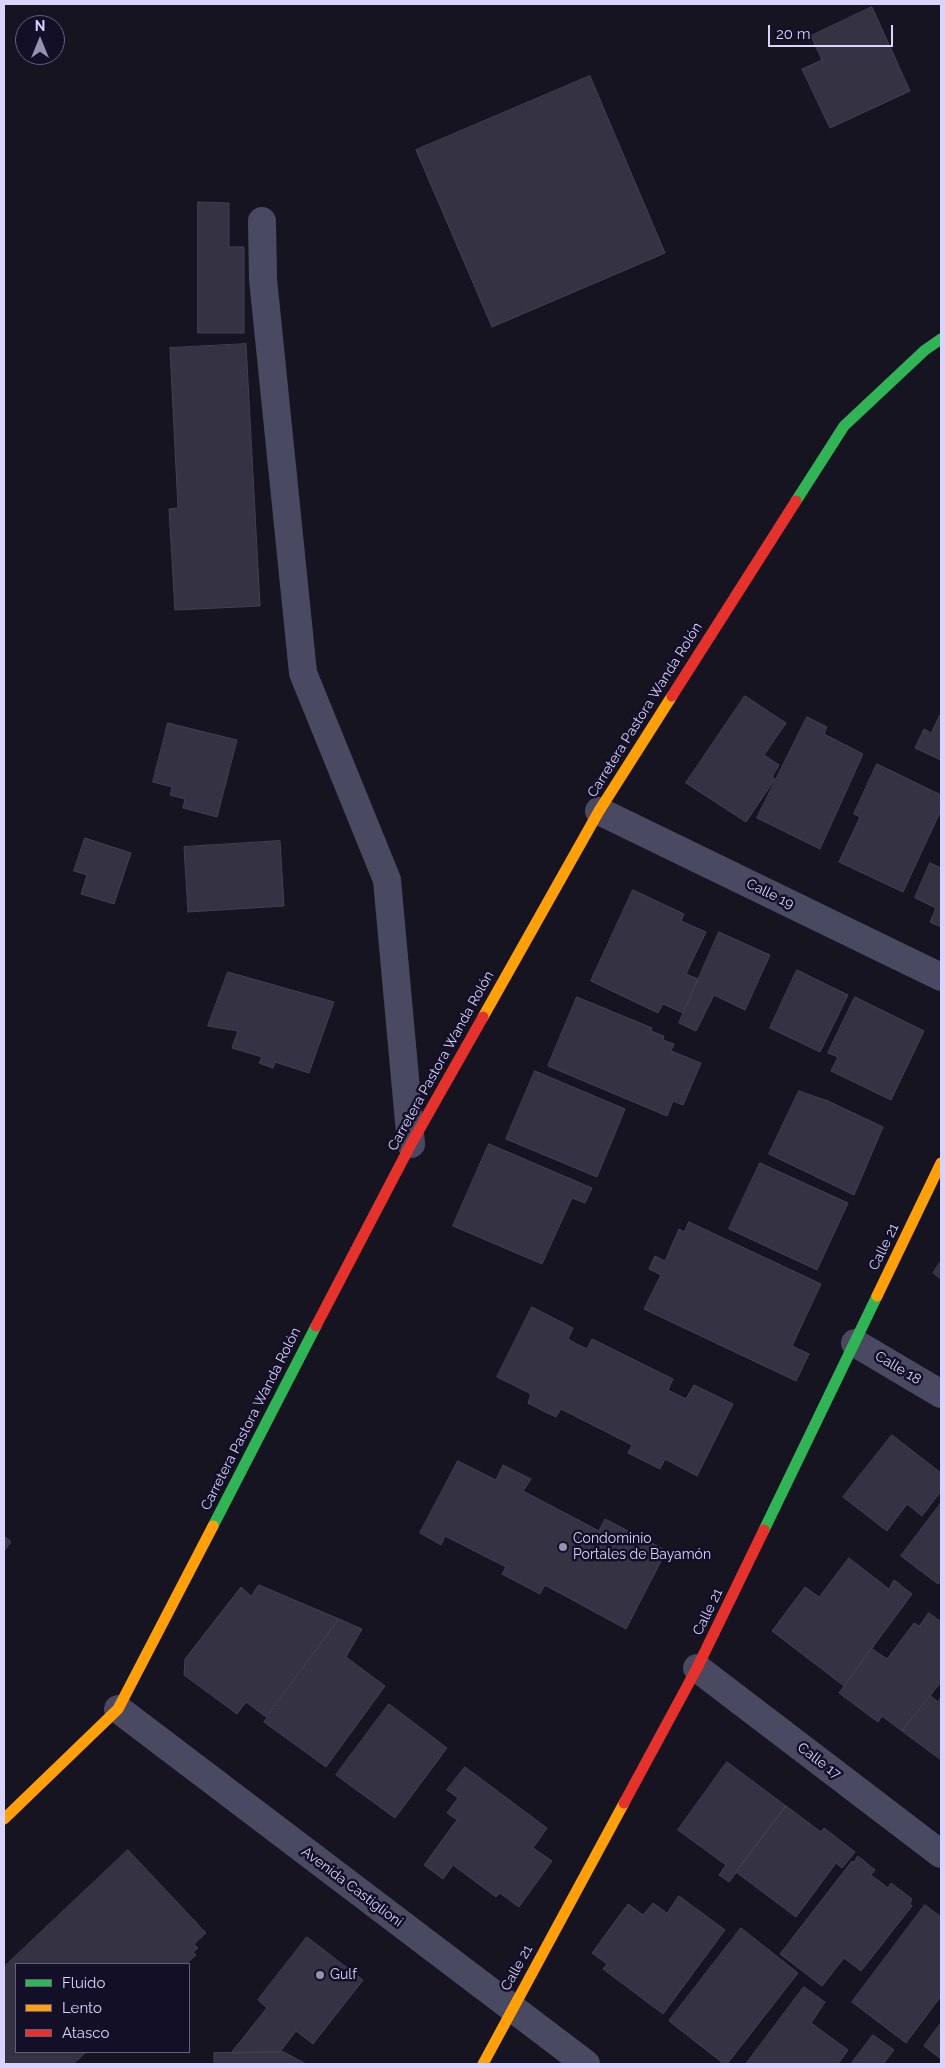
<!DOCTYPE html>
<meta charset="utf-8">
<style>
body{margin:0}
#map{position:relative;width:945px;height:2068px;overflow:hidden;background:#161421;font-family:Raleway,sans-serif}
canvas{display:block}
.frame{position:absolute;inset:0;border:5px solid #d9d4ff;pointer-events:none}
.legend{position:absolute;left:15px;top:1963px;width:175px;height:90px;box-sizing:border-box;background:#130f26;border:1px solid #625e7d;margin:0;padding:6px 9px;list-style:none;font-size:15px;color:#d9d4ff}
.legend li{display:flex;align-items:center;gap:10px;height:25px}
.legend b{width:25px;border:1px solid #625e7d}
.north{position:absolute;left:15px;top:15px;width:50px;height:50px;box-sizing:border-box;background:#130f26;border:1px solid #625e7d;border-radius:50%;rotate:0deg;font-size:14px;font-weight:700;line-height:20px;text-align:center;color:#d9d4ff}
.north::after{content:'';display:block;margin:auto;width:18px;height:22px;background:#9591b1;clip-path:polygon(50% 0,100% 100%,50% 72%,0 100%)}
.scale{position:absolute;left:768px;top:25px;width:125px;height:22px;box-sizing:border-box;border:2px solid #d9d4ff;border-top:0;padding-left:6px;font-size:15px;line-height:18px;white-space:nowrap;color:#d9d4ff;-webkit-text-stroke:4px #130f26;paint-order:stroke}
</style>
<div id="map">
<canvas width="945" height="2068"></canvas>
<div class="frame"></div>
<ul class="legend">
<li><b style="height:6px;background:#30b455"></b>Fluido</li>
<li><b style="height:6px;background:#ff9f0a"></b>Lento</li>
<li><b style="height:6px;background:#e5322d"></b>Atasco</li>
</ul>
<div class="north">N</div>
<div class="scale">20 m</div>
</div>
<script>
const g = document.querySelector('canvas').getContext('2d');
g.lineJoin = 'round';
function fillPath(path, color) {
  g.fillStyle = color;
  g.fill(path, 'evenodd');
}
function stroke(path, color, width, dash) {
  g.strokeStyle = color;
  g.lineWidth = width;
  g.lineCap = dash ? 'butt' : 'round';
  g.setLineDash(dash || []);
  g.stroke(path);
}
function drawText(font, color, halo, rows, align = 'center') {
  g.font = font + ' Raleway,sans-serif';
  g.lineWidth = 5;
  g.setLineDash([]);
  g.textBaseline = 'middle';
  g.strokeStyle = halo;
  g.fillStyle = color;
  for (const [text, x, y, turn = 0] of rows) {
    g.save();
    g.translate(x, y);
    g.rotate((+turn || 0) * Math.PI / 180);
    g.textAlign = isNaN(turn) ? turn : align;
    if (halo) g.strokeText(text, 0, 0);
    g.fillText(text, 0, 0);
    g.restore();
  }
}
const building = new Path2D(`
 M872 7 910 91 830 128 802 69 822 60 811 36Z
 M590 76 665 253 492 327 416 150Z
 M198 202 229 203V247H244V333H198Z
 M246 344 260 606 175 610 169 509 178 508 170 348Z
 M745 696 786 723 764 755 779 765 772 777 775 779 746 822 686 783Z
 M941 713V760L915 748 924 729 931 733Z
 M807 717 827 727 824 734 863 754 820 849 757 818Z
 M168 723 237 740 217 817 183 808 185 799 170 795 172 787 153 782Z
 M877 764 941 795V810L903 892 839 862 860 817 854 814Z
 M85 838 131 853 114 904 81 894 87 875 74 871Z
 M280 841 284 906 188 912 184 847Z
 M930 863 941 868V927L930 922 936 908 915 898Z
 M633 890 684 914 681 921 706 932 686 974 698 979 683 1013 663 1004 658 1013 591 981Z
 M719 932 770 955 745 1010 714 995 696 1031 679 1023Z
 M797 970 848 995 820 1052 770 1028Z
 M228 972 334 1002 309 1073 275 1062 273 1068 259 1063 262 1057 232 1048 238 1031 208 1026Z
 M577 997 652 1028 651 1031 664 1036 663 1040 674 1044 671 1051 701 1063 683 1105 673 1101 667 1116 548 1066Z
 M855 997 924 1031 891 1100 831 1071 838 1057 828 1053Z
 M535 1071 625 1109 597 1177 506 1139Z
 M799 1091 828 1101 883 1127 854 1195 769 1154Z
 M489 1144 592 1188 585 1203 572 1198 542 1264 453 1226Z
 M760 1163 848 1203 817 1270 729 1229Z
 M689 1222 821 1284 792 1346 809 1354 796 1381 644 1309 661 1275 649 1269 655 1256 665 1261 679 1229 684 1232Z
 M941 1261V1279L933 1273Z
 M532 1307 573 1328 568 1339 575 1343 587 1349 592 1339 673 1379 668 1390 686 1399 694 1385 733 1404 697 1476 665 1459 660 1469 628 1453 632 1445 561 1409 556 1417 543 1411 528 1403 531 1394 497 1377Z
 M892 1435 941 1473V1491L922 1516 907 1504 887 1531 843 1497Z
 M458 1461 496 1480 503 1465 531 1479 523 1491 599 1531 605 1519 663 1549 657 1559 661 1561 626 1629 545 1585 540 1594 502 1574 506 1567 445 1536 441 1545 420 1533Z
 M941 1503V1580L938 1584 901 1556Z
 M4 1536 11 1542 4 1551Z
 M849 1558 889 1589 894 1580 912 1594 844 1686 772 1631 805 1587 819 1597Z
 M259 1585 339 1619 266 1717 246 1702 237 1714 184 1675 185 1659 241 1587 251 1596Z
 M929 1613 941 1622V1682L902 1731 882 1716 878 1722 839 1693 871 1648 887 1659 914 1623 919 1626Z
 M339 1619 362 1629 346 1657 385 1686 326 1767 264 1722Z
 M931 1696 938 1702 941 1697V1760L902 1731Z
 M389 1704 447 1748 395 1818 336 1775Z
 M727 1762 786 1806 729 1882 719 1875 726 1865 678 1830Z
 M465 1767 547 1828 533 1848 552 1861 519 1907 500 1893 496 1897 453 1865 443 1879 424 1865 457 1820 447 1813 458 1798 447 1790Z
 M786 1806 821 1832 824 1828 855 1852 842 1868 836 1863 796 1917 736 1872Z
 M128 1850 206 1933 194 1944 198 1948 193 1952 196 1955 186 1964H16V2052H86L73 2064H4V1967Z
 M858 1856 875 1870 871 1875 888 1888 891 1883 912 1899 910 1904 912 1906 861 1971 844 1958 822 1986 780 1954 852 1861 854 1862Z
 M679 1896 725 1930 663 2014 603 1969 607 1964 592 1953 628 1904 643 1915 653 1903 667 1913Z
 M925 1905 941 1917V1996L906 2043 852 2002Z
 M741 1928 798 1973 727 2064H724L669 2021Z
 M307 1937 363 1980 313 2044 296 2031 280 2052 231 2053 267 2008 258 2000Z
 M804 1987 825 2002 811 2023 848 2050 838 2064H746Z
 M941 2023V2059L924 2046Z
 M873 2035 894 2050 883 2064H851Z
 M284 2052 306 2064H214V2053Z`);
fillPath(building, '#343243');
stroke(building, '#433f54', 1);
stroke(new Path2D(`
 M262 221 263 279 303 673 387 880 411 1144
 M599 811 941 977
 M855 1343 941 1394
 M697 1668 941 1854
 M118 1709 586 2064`), '#4a4962', 28);
stroke(new Path2D(`
 M796 501 844 426 925 350 941 339
 M213 1526 316 1326
 M764 1530 877 1296`), '#30b455', 11);
stroke(new Path2D(`
 M483 1017 599 811 672 696
 M877 1296 941 1163
 M4 1819 118 1709 213 1526
 M483 2064 624 1803`), '#ff9f0a', 11);
stroke(new Path2D(`
 M672 696 796 501
 M316 1326 411 1144 483 1017
 M624 1803 697 1668 764 1530`), '#e5322d', 11);
for (const [x, y, r, color] of [
 [563,1547,5,"#9591b1"],
 [320,1975,5,"#9591b1"]
]) {
  const dot = new Path2D();
  dot.arc(x, y, r, 0, 2 * Math.PI);
  g.fillStyle = color;
  g.fill(dot);
  stroke(dot, '#130f26', 2);
}
drawText('14px', '#d9d4ff', '#130f26', [
 ["Carretera Pastora Wanda Rolón",645,710,-58],
 ["Calle 19",770,894,26],
 ["Carretera Pastora Wanda Rolón",441,1061,-61],
 ["Calle 21",884,1247,-64],
 ["Calle 18",898,1368,31],
 ["Carretera Pastora Wanda Rolón",251,1419,-63],
 ["Calle 21",708,1612,-64],
 ["Calle 17",819,1761,37],
 ["Avenida Castiglioni",352,1887,37],
 ["Calle 21",517,1968,-61]
]);
drawText('14px', '#d9d4ff', '#130f26', [
 ["Condominio",573,1539],
 ["Portales de Bayamón",573,1555],
 ["Gulf",330,1975]
], 'left');
</script>
